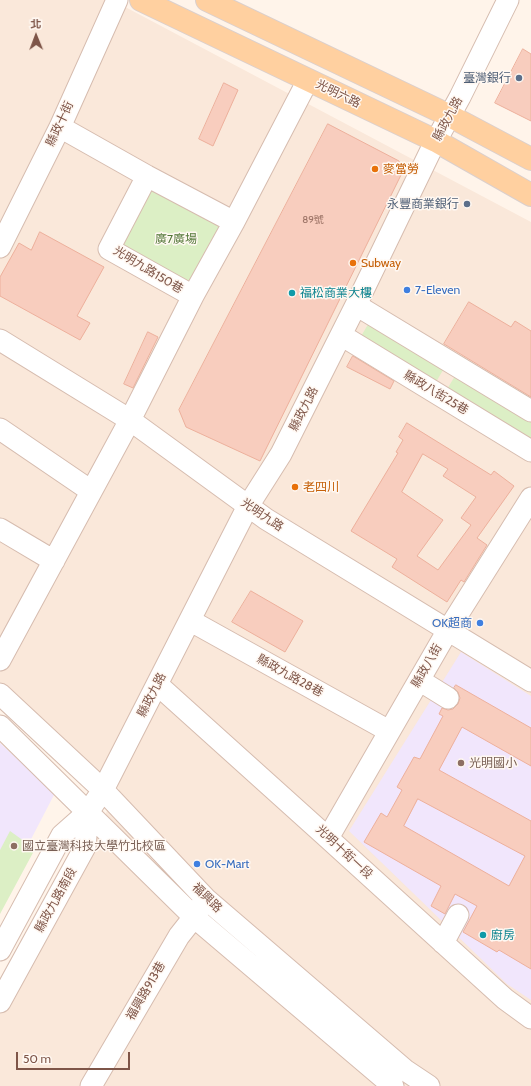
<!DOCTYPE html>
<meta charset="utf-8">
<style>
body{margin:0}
#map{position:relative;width:531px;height:1086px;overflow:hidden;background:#fff4ea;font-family:Cabin,"Noto Sans TC",sans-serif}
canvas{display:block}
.north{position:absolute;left:16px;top:16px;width:40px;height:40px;-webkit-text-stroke:3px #fff8f2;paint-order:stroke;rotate:359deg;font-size:11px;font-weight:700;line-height:16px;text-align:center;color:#7e5548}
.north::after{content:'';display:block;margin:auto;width:14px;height:18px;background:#7e5548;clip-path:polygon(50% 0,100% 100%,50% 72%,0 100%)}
.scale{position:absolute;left:16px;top:1052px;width:114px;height:18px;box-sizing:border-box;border:2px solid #7e5548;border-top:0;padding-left:5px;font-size:12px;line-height:14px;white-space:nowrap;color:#7e5548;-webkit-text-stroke:3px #fff8f2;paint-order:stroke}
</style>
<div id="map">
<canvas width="531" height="1086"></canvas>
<div class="north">北</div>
<div class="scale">50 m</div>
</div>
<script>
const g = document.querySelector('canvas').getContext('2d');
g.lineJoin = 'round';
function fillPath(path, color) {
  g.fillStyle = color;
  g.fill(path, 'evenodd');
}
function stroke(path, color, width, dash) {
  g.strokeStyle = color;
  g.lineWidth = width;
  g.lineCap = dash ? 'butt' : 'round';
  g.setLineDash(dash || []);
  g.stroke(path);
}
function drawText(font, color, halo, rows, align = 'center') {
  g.font = font + ' Cabin,"Noto Sans TC",sans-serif';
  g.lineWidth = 3;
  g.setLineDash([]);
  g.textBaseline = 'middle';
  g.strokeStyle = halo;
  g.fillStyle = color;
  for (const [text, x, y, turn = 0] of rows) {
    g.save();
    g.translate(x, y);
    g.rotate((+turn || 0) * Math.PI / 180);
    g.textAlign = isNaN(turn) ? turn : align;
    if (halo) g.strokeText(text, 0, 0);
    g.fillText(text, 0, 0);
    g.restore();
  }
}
fillPath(new Path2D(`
 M0 0H112L531 222V1086H0V1009L119 789 0 686Z`), '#fae8da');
fillPath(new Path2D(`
 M461 652 531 696V1000L507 984 349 831Z
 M0 743 55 793 0 899Z`), '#f1e6fc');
fillPath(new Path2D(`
 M147 176 234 222 193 296 109 249Z
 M370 321 446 365 436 382 360 338Z
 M458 371 531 415V443L446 391Z
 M10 831 35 849 0 914V850Z`), '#dcefc5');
const building = new Path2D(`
 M523 49 531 54V121L495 103Z
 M224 83 238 90 213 146 199 139Z
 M328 124 399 161 401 175 260 461 186 427 179 410Z
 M40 232 104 267 77 316 90 323 80 340 0 296V277L19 243 31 250Z
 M469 302 511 327 515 321 531 331V397L444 344Z
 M148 332 158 337 133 388 124 384Z
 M353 356 394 381 390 389 347 367Z
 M407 423 491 475 494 471 514 486 477 538 487 545 464 582 461 580 447 602 392 567 397 559 351 531 398 453 396 452 403 440 399 437ZM423 454 448 469 443 476 476 497 461 518 471 525 438 570 417 556 443 520 402 492Z
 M251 591 303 621 285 652 232 622Z
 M456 685 531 728V766L462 727 439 770 531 821V969L499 950 497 952 463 932 477 906 455 894 445 914 431 906 441 886 364 842 381 813 387 817 402 790 397 787 414 757 420 759 443 716 439 714 442 708 448 710 453 709 458 704 460 698 458 692 454 688ZM418 799 525 856 509 886 404 826Z`);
fillPath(building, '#f8cdbe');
stroke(building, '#edb09c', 1);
const minor = new Path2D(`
 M60 127 147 176 234 222
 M147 176 109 249 193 296
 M0 247 60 127 117 0
 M356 305 531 411
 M341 335 531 451
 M0 340 130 420 266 519 531 681
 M0 429 91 491
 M0 529 54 561
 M191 621 389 731
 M0 660 130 420 193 296 234 222 308 80
 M419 680 448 698
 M158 685C274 789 390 894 505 999L531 1018
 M0 694 103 790 206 899 405 1070 429 1086
 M0 726 194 917 393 1086
 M328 838 448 630 531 498
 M443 943 458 915
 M0 950 62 835 88 812 103 790 248 506 281 454 356 305 431 150 460 97 508 0
 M0 1002 85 847 88 812
 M91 1086 179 936 194 917 201 906`);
const major = new Path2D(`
 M141 0 436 141 531 195
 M207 0 450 116 531 159`);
stroke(minor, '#d6bcaf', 23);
stroke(major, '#dbcfcc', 24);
stroke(minor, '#fff', 21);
stroke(major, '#ffd0a0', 22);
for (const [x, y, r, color] of [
 [519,78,4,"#5c6f8a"],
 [375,169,4,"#e8710a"],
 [467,204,4,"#5c6f8a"],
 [353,263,4,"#e8710a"],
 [407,290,4,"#3f7fe0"],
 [292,293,4,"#0f9aa8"],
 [295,487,4,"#e8710a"],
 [480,623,4,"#3f7fe0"],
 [461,763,4,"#8d6e63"],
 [14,846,4,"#8d6e63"],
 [197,864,4,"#3f7fe0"],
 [483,935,4,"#0f9aa8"]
]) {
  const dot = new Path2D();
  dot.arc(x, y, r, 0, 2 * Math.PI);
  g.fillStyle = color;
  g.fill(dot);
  stroke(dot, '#fff8f2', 1.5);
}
drawText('10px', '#9c7366', null, [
 ["89號",313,220]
]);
drawText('12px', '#4e5e75', '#fff8f2', [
 ["臺灣銀行",511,78],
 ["永豐商業銀行",459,204]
], 'right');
drawText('12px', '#7e5548', '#fff8f2', [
 ["光明六路",338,94,26],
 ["縣政九路",448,119,-62],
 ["縣政十街",60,124,-65],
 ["光明九路150巷",148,270,31],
 ["縣政八街25巷",436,393,31],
 ["縣政九路",304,409,-63],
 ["光明九路",262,515,34],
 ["縣政八街",427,666,-60],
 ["縣政九路28巷",290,676,29],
 ["縣政九路",152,695,-63],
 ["光明十街一段",344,852,43],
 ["福興路",207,898,44],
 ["縣政九路南段",56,900,-61],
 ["福興路913巷",146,991,-60]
]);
drawText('12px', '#c56008', '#fff8f2', [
 ["麥當勞",383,169],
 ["Subway",361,263],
 ["老四川",303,487]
], 'left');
drawText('12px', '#547839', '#fff8f2', [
 ["廣7廣場",176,239]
]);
drawText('12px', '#366cbe', '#fff8f2', [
 ["7-Eleven",415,290],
 ["OK超商",472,623,"right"],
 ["OK-Mart",205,864]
], 'left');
drawText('12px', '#0d838f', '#fff8f2', [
 ["福松商業大樓",300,293],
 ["廚房",491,935]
], 'left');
drawText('12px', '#785e54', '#fff8f2', [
 ["光明國小",469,763],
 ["國立臺灣科技大學竹北校區",22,846]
], 'left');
</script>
